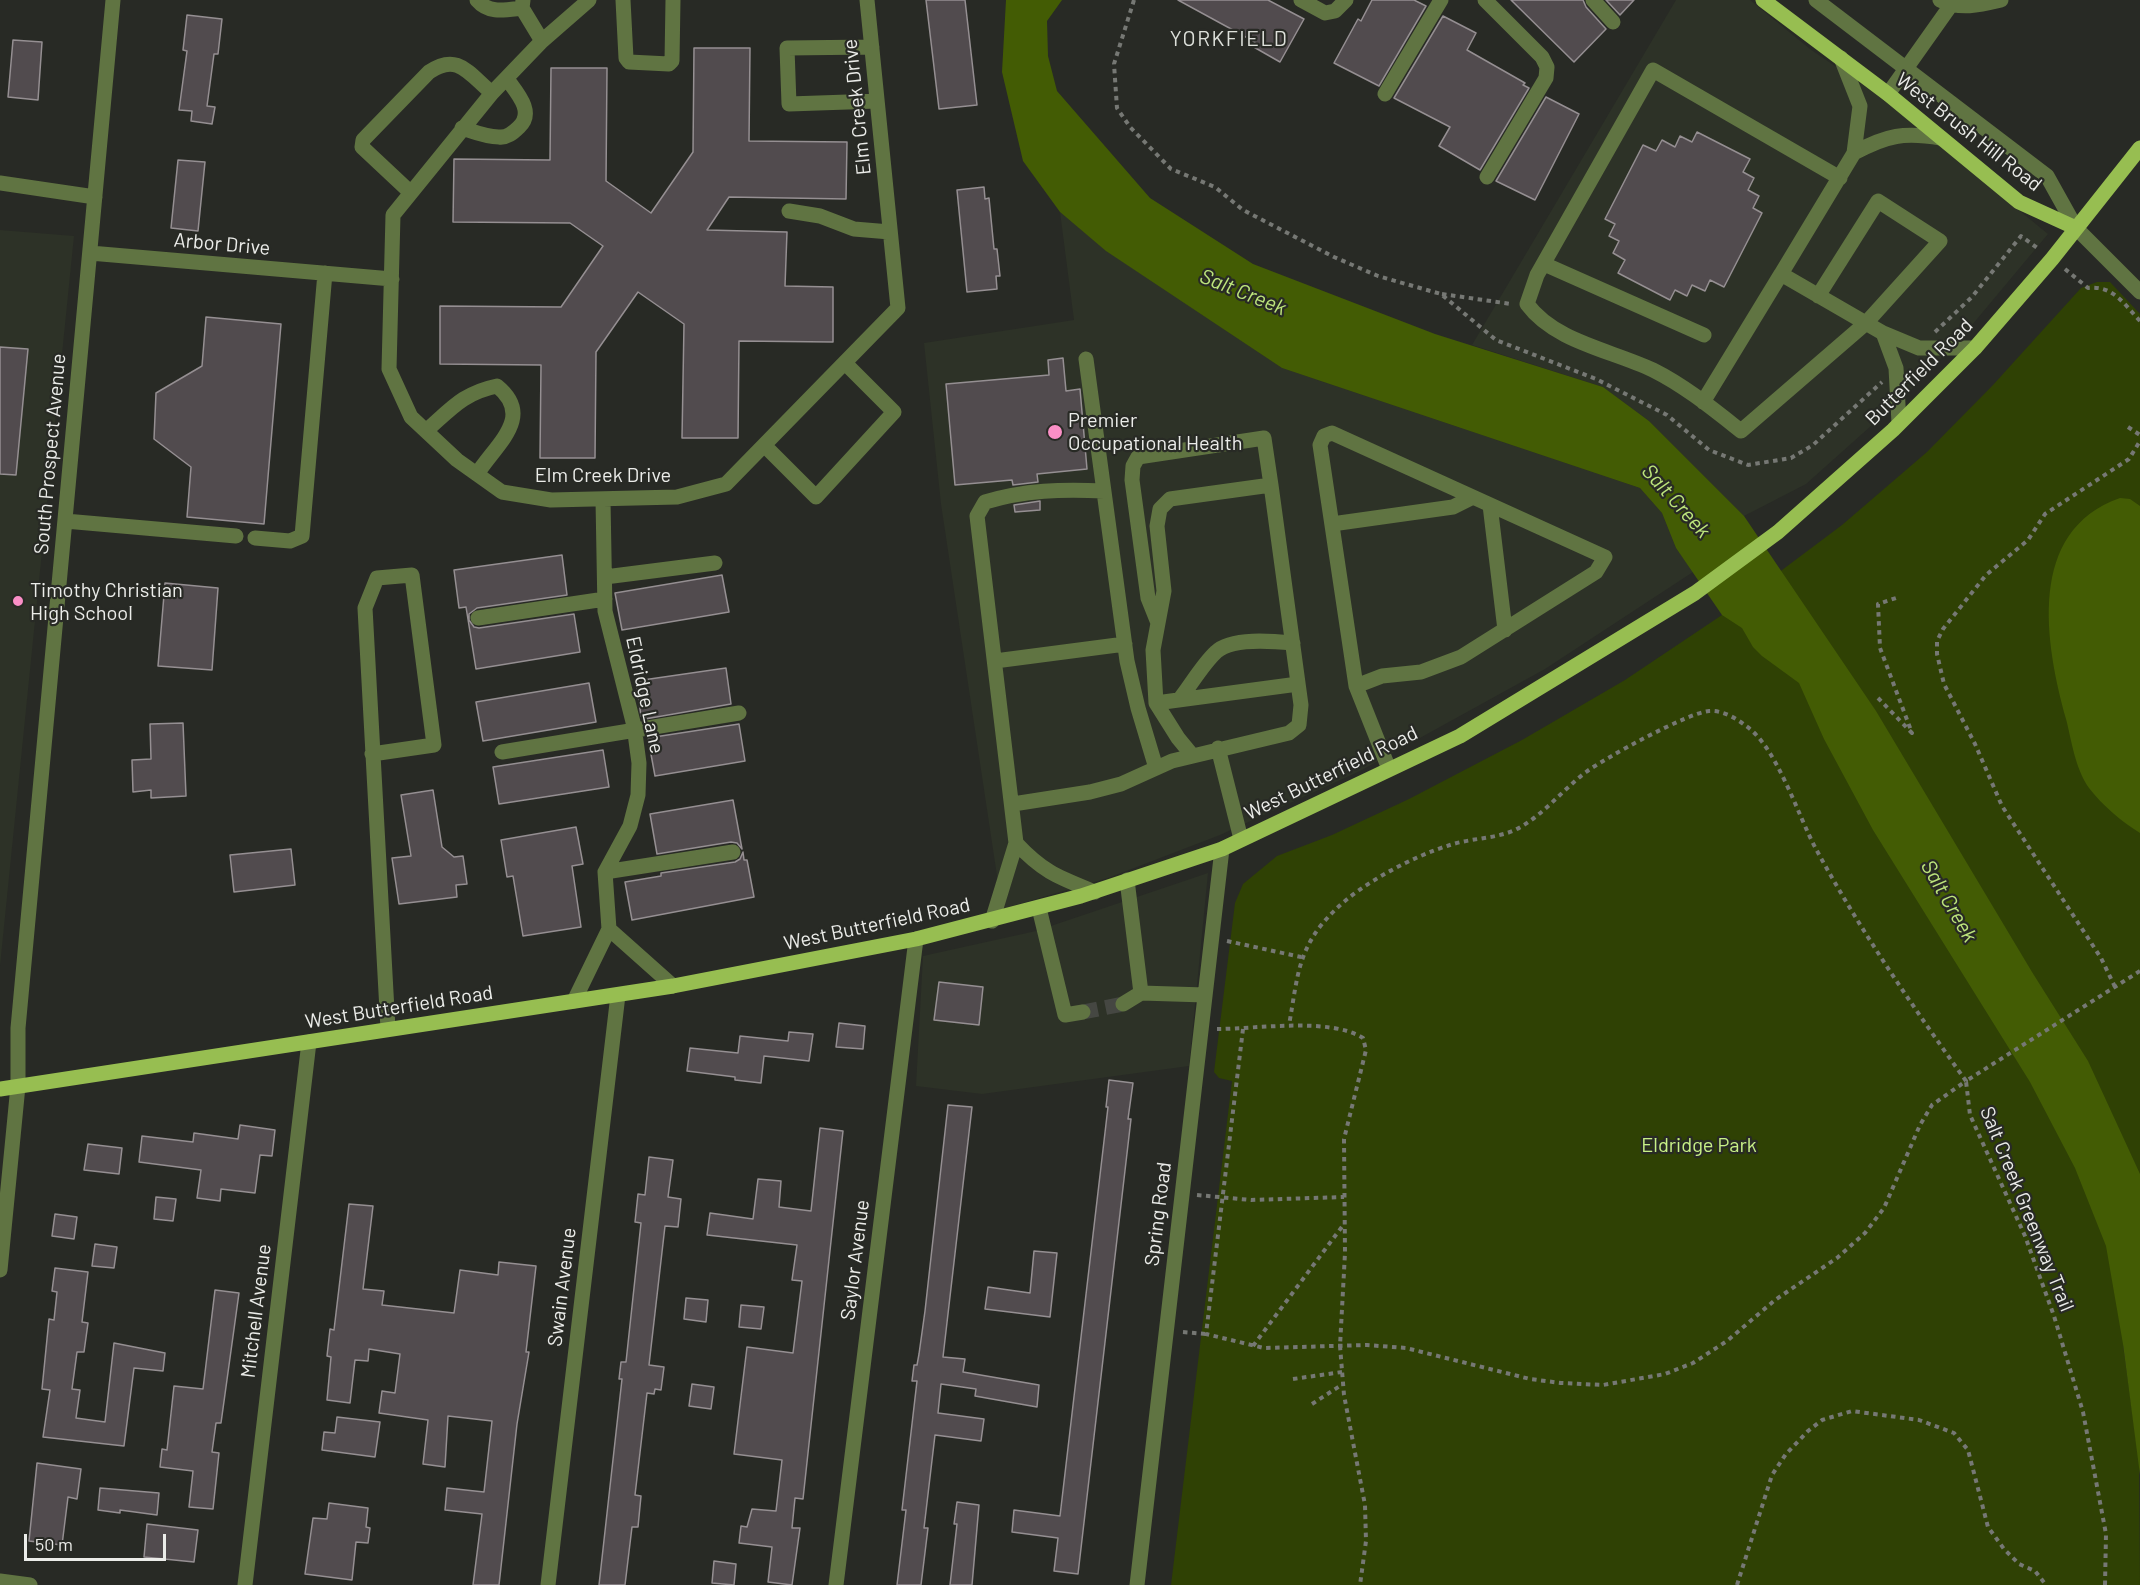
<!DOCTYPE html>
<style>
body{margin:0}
#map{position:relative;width:2140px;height:1585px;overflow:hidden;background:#282a25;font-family:Barlow,sans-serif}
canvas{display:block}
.scale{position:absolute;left:24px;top:1534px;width:142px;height:27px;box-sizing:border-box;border:3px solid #ebece9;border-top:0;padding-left:8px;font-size:18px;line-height:21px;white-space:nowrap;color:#ebece9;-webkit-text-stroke:4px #282a25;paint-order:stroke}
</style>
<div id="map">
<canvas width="2140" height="1585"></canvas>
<div class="scale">50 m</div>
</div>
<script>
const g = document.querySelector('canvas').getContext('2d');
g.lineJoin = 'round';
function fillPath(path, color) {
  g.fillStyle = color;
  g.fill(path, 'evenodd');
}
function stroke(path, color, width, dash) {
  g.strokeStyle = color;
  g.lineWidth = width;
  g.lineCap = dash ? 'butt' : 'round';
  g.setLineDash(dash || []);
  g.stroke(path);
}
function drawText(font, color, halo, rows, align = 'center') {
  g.font = font + ' Barlow,sans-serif';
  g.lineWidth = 4.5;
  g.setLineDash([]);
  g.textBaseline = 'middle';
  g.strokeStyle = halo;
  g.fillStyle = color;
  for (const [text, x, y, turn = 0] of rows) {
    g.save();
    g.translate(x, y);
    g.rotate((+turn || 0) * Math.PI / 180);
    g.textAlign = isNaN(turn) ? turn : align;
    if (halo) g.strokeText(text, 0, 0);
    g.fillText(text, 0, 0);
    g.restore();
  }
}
fillPath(new Path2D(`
 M1676 0H1750L1810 49 1883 99 2048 234 1972 325 1909 392 1806 484 1744 516 1649 421 1603 387 1472 345Z
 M1060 212 1107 251 1282 368 1640 488 1662 513 1676 548 1693 572 1545 669 1360 771 1220 835 1108 878 1002 909 941 504 924 343 1074 320Z
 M0 230 74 236 0 966Z
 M1208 873 1189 1066 982 1094 916 1086 923 956 1036 931Z`), '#2d3227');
fillPath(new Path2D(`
 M2097 282H2110L2140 314V1347L2123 1345 2139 1461 2140 1585H1171L1232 1081 1219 1078 1214 1072 1235 903 1243 884 1277 856 1332 835 1409 799 1522 740 1625 680 1722 615 1842 525 1927 452 1993 385 2081 288Z`), '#2f4104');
fillPath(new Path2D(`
 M1006 0H1062L1047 21 1048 56 1057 91 1150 198 1253 264 1435 334 1603 387 1649 421 1744 516 1876 711 2032 972 2088 1061 2140 1174V1475L2123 1344 2106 1246 2075 1168 2030 1082 1873 830 1824 739 1799 683 1762 656 1753 647 1742 628 1722 615 1676 548 1662 513 1640 488 1282 368 1106 251 1060 212 1023 161 1002 72Z
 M2120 498 2130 499 2140 506V833C2122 822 2102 805 2089 788 2075 768 2072 742 2066 719 2045 643 2026 531 2120 498Z`), '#435c04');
const building = new Path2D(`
 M926 0H965L977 105 939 109Z
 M1178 0H1268L1304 19 1280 62 1252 46 1255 42Z
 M1372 0H1414L1426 6 1379 86 1334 63 1358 19 1361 21Z
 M1511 0H1583L1586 7 1606 29 1574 62Z
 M1606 0H1634L1620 15Z
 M187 15 222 19 218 54H214L207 106 215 107 212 124 191 121 192 111 179 110 187 51 183 50Z
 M1443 16 1476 33 1467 50 1525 83 1523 85 1529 88 1480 170 1439 146 1450 127 1394 98Z
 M13 40 42 42 38 100 8 97Z
 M694 48H750L749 141 847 142 846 199 729 197 707 230 787 232 785 286 833 287V342L739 341 738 438H682L684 324 638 292 596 352 595 458H540L541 365 440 364V306L561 307 603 246 570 223 453 222 454 159 550 160 551 68H607L606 181 651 213 693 152Z
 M1546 97 1579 114 1535 200 1496 181Z
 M1697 132 1750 159 1743 172 1754 178 1748 190 1759 196 1753 208 1762 213 1724 287 1710 280 1705 291 1692 285 1687 296 1675 290 1670 300 1618 273 1625 260 1613 253 1619 241 1609 236 1615 224 1605 219 1643 145 1656 151 1662 140 1675 147 1680 136 1692 142Z
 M178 160 205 162 198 231 171 228Z
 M984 187 985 199 989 198 994 249H997L1000 276H996L997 289 967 292 957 190Z
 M206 317 281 324 264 524 187 517 191 467 154 439 156 393 202 366Z
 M0 347 28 349 16 475 0 474Z
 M1063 358 1066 391 1080 389 1087 469 1037 474 1038 482 1013 485 1012 480 955 485 946 384 1049 375 1048 360Z
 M1040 501V510L1015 512 1014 505Z
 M562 555 567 595 477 608 469 614V620L474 627 479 628 574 614 580 652 476 669 466 607 459 608 454 570Z
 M722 575 729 612 622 630 615 593Z
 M165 583 218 588 212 670 158 666Z
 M726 668 731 704 645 719 644 715 641 716 636 681Z
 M589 683 596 722 483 741 476 702Z
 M183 723 186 796 151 798V790L133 792 132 760 151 759 150 724Z
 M739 724 745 761 655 776 648 738Z
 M603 750 609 787 499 804 493 767Z
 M433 790 442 847 454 857 463 856 467 884 456 885 457 897 399 904 392 858 411 856 401 795Z
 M733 800 742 849 737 843 731 842 657 854 650 814Z
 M576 827 583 864 572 866 581 927 523 936 513 876 507 877 501 840Z
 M291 849 295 885 234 892 230 855Z
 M743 852 744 860H747L754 897 632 920 625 882 661 876V873L735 862 740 859Z
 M939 982 983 987 979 1025 934 1020Z
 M839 1023 865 1026 863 1049 836 1047Z
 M789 1032 813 1034 809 1061 764 1056 761 1083 735 1080V1077L687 1071 690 1048 738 1053 740 1036 788 1041Z
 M1109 1080 1133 1083 1128 1119H1131L1078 1574 1054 1571 1058 1538 1012 1532 1014 1510 1060 1516 1108 1107H1106Z
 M948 1105 972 1107 943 1357 965 1359 963 1372 1039 1385 1037 1407 975 1396 976 1389 941 1384 938 1413 984 1419 981 1441 935 1435 924 1528H928L921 1585H897L906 1510H902L917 1381H912L914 1365H917L919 1354 925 1311Z
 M240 1125 275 1130 272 1156 260 1155 255 1193 221 1189 220 1201 197 1198 201 1170 139 1162 142 1136 193 1142 194 1133 238 1139Z
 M820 1128 843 1131 803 1499 795 1498 792 1528H800L792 1585 768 1582 772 1547 739 1543 741 1526 747 1527 752 1509 776 1511 782 1460 734 1454 747 1347 793 1353 802 1281 792 1280 797 1245 707 1235 710 1213 753 1219 758 1179 781 1181 779 1207 811 1211Z
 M88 1144 122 1148 119 1174 84 1170Z
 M649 1157 673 1160 668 1197 681 1199 678 1227 665 1226 649 1365 664 1367 661 1390 655 1389 654 1394 647 1393 635 1495 641 1496 638 1527H632L625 1585H599L622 1379H619L621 1362H626L641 1223 635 1222 638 1194 645 1195Z
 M156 1197 176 1199 173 1221 154 1219Z
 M349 1204 373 1206 363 1289 384 1291 382 1305 454 1313 460 1270 498 1275 499 1262 536 1266 526 1352H529L517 1424 499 1585H473L482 1514 445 1510 447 1488 484 1492 492 1421 448 1416 445 1467 423 1464 428 1420 379 1413 382 1391 395 1393 400 1354 369 1349 368 1361 355 1360 350 1403 327 1400 331 1357 327 1356 330 1329 334 1330Z
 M55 1214 77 1217 74 1239 52 1236Z
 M95 1244 117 1247 114 1268 92 1266Z
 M1034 1251 1057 1253 1050 1317 985 1309 988 1287 1030 1293Z
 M55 1268 88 1272 82 1322 88 1323 84 1352H77L72 1389 80 1390 76 1418 105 1422 114 1343 165 1353 163 1371 134 1368 124 1446 43 1437 50 1390 42 1389 49 1319 54 1320 57 1292 52 1291Z
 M215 1290 239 1293 221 1423H216L212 1452 219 1453 213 1509 189 1507 193 1471 160 1467 162 1449 167 1450 174 1386 203 1389Z
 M686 1298 708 1300 706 1322 684 1319Z
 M741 1305 764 1307 761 1329 739 1327Z
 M692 1384 714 1387 711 1409 689 1406Z
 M337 1417 380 1422 375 1457 322 1450 324 1432 335 1433Z
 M37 1463 81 1469 77 1499 68 1497 62 1545 29 1541Z
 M100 1488 159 1493 157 1515 120 1510V1513L98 1510Z
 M957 1502 979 1505 972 1585H950L957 1524H954Z
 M329 1503 368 1508 366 1527 370 1528 368 1543 356 1542 352 1580 305 1574 313 1518 327 1519Z
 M147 1524 198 1530 194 1562 144 1557Z
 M714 1561 736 1564 734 1585 712 1583Z`);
fillPath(building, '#514b4e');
stroke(building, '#958f92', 1.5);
stroke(new Path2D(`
 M1083 1012 1123 1004`), '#454742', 15, [15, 8]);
stroke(new Path2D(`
 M1134 0 1114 64 1117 108 1130 127 1171 169 1215 187 1243 210 1334 257 1378 276 1441 294 1496 340 1596 379 1667 415 1709 450 1748 465 1791 458 1813 445 1882 382
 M2065 269 2088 288C2113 285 2124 304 2140 321
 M1442 294 1511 304
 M1935 332 1972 297 2021 236 2040 250
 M2128 427 2140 435
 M1878 698 1912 733 1880 648 1878 604 1896 598
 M1227 941 1301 957
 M2115 987 2101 958 2002 806 1975 744 1944 684 1937 654V641L1943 629 1986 575 2028 540 2045 514 2129 459 2140 441
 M1217 1029C1256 1029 1330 1017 1363 1038L1366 1050 1344 1139 1345 1253 1340 1346 1344 1395 1365 1505 1366 1541 1360 1585
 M1243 1029 1206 1334 1264 1348 1367 1345 1406 1348 1530 1379 1561 1383 1603 1385 1665 1374 1693 1363 1727 1341 1775 1300 1837 1258 1865 1233 1884 1208 1920 1125 1932 1105 1966 1081C1913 1007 1860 930 1816 849 1798 816 1777 747 1746 726 1736 718 1722 710 1709 711 1687 713 1605 758 1586 772 1561 791 1543 816 1515 830 1495 839 1471 838 1450 845 1414 856 1362 883 1335 910 1297 947 1298 976 1289 1025
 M1197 1195 1251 1200 1344 1197
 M1183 1332 1206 1334
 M1253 1346 1344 1224
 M1293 1379 1342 1372
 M1312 1404 1343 1384
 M1737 1585 1772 1475 1786 1454 1808 1431 1822 1420 1852 1411 1919 1420 1954 1433 1968 1450 1988 1527 2004 1549 2019 1564 2035 1571 2046 1585
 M2105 1585 2106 1534 2083 1412 2054 1316 2025 1236 1970 1115 1966 1081 2140 971`), '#767874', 4, [4.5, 4.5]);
stroke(new Path2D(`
 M477 0C489 14 505 10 522 8
 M523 0 522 8 542 41
 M589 0 542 41 492 93 393 215 389 369 411 417 457 460 502 492 551 500 677 497 726 484 898 308 867 0
 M623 0 626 58 629 62 669 64 672 61 673 0
 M1301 0 1325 13 1335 11 1346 0
 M1485 0 1542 57 1547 67 1546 78 1487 177
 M1593 0 1613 22
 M1816 0 2047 176 2076 228 2140 292
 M1940 0C1960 10 1980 5 2001 0
 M872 47 787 48 789 104 877 101
 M1841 58 1860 106 1854 153 1781 274 1883 333 1919 348H1975
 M1385 94 1441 0
 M1888 94 1951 5
 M462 128C474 132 486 137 499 137 507 138 513 133 519 127 535 112 517 93 507 79
 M1854 153C1887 135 1904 132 1941 138
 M0 183 95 197
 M410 192 362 147 363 140 429 72C458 52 469 74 492 93
 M789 211 820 216 854 229 890 232
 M90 253 392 279
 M1544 264 1704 335
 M1818 296 1878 201 1940 241 1866 323 1741 431C1713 409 1685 386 1653 370 1611 350 1555 342 1527 304L1537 275 1653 70 1840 178
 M1883 333 1896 368 1899 423
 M1086 359 1127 661 1138 708 1156 768
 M1703 402 1781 274
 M426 431C451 409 463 393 497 386 535 417 496 444 477 474
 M764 445 816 497 894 412 845 363
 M1490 505 1505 630
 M65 521 236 536
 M1332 524 1453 507 1473 497
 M255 538 290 541 302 536 325 273
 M605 577 715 563
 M478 618 605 599
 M1158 623 1148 598 1132 480 1133 466 1138 457 1264 438 1271 485
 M995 661 1125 644
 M1356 686 1382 676 1421 672 1461 657 1596 572 1605 557 1332 433 1324 436 1320 445 1356 686 1389 769
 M1179 700C1191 685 1202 665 1216 652 1231 637 1273 641 1293 643
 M1156 703 1298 684
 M1218 748 1241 839
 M502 752 739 713
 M372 754 434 745 412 575 377 578 365 608 388 1029
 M1013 804 1090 792 1121 784 1172 761 1289 733 1299 725 1301 705 1271 485 1170 499 1160 509 1157 526 1164 591 1153 650 1156 703 1178 738 1192 755
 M1016 843C1043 872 1058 877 1095 892
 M605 872 733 852
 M1127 880 1141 993 1205 995
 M1039 908 1065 1015 1083 1012
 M992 921 1016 843 977 516 985 502C1025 490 1062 489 1104 491
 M609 929 673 986
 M574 1001 609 929 605 872 630 826 638 795 639 763 634 726 605 611 603 500
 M1123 1004 1141 993
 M0 1270 18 1086V1028L113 0
 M0 1581 30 1585
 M245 1585 309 1042
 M548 1585 618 995
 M836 1585 916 939
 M1137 1585 1222 849`), '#607442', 15);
stroke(new Path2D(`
 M1763 0 1888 94 2019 202 2076 228
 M0 1089 673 986 916 939 1081 896 1222 849 1460 736 1695 593 1778 532 1893 430 1975 348 2052 259 2140 148`), '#97be51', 15);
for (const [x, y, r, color] of [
 [1055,432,8,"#fa8fc6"],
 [18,601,6,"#fa8fc6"]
]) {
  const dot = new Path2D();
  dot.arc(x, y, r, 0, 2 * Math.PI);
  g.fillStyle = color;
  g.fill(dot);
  stroke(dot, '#282a25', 2);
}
drawText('20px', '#ebece9', '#282a25', [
 ["Elm Creek Drive",857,107,-96],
 ["West Brush Hill Road",1969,132,38],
 ["Arbor Drive",222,244,5],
 ["Butterfield Road",1919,372,-45],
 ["South Prospect Avenue",50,454,-85],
 ["Elm Creek Drive",603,475],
 ["Eldridge Lane",645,695,78],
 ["West Butterfield Road",1331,773,-26],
 ["West Butterfield Road",877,924,-12],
 ["West Butterfield Road",399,1007,-9],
 ["Salt Creek Greenway Trail",2027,1209,68],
 ["Spring Road",1158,1214,-83],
 ["Saylor Avenue",855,1260,-83],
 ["Swain Avenue",562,1287,-83],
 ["Mitchell Avenue",256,1311,-83]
]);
drawText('20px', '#ebece9', '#282a25', [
 ["Premier",1068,420],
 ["Occupational Health",1068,443],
 ["Timothy Christian",30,590],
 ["High School",30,613]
], 'left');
drawText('20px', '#c8f087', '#282a25', [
 ["Eldridge Park",1699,1145]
]);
g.letterSpacing = '1.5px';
drawText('21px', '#dde0da', '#282a25', [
 ["YORKFIELD",1229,39]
]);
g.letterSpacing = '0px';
drawText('italic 21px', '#bde57c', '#282a25', [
 ["Salt Creek",1243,292,22],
 ["Salt Creek",1676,501,48],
 ["Salt Creek",1949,901,60]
]);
</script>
